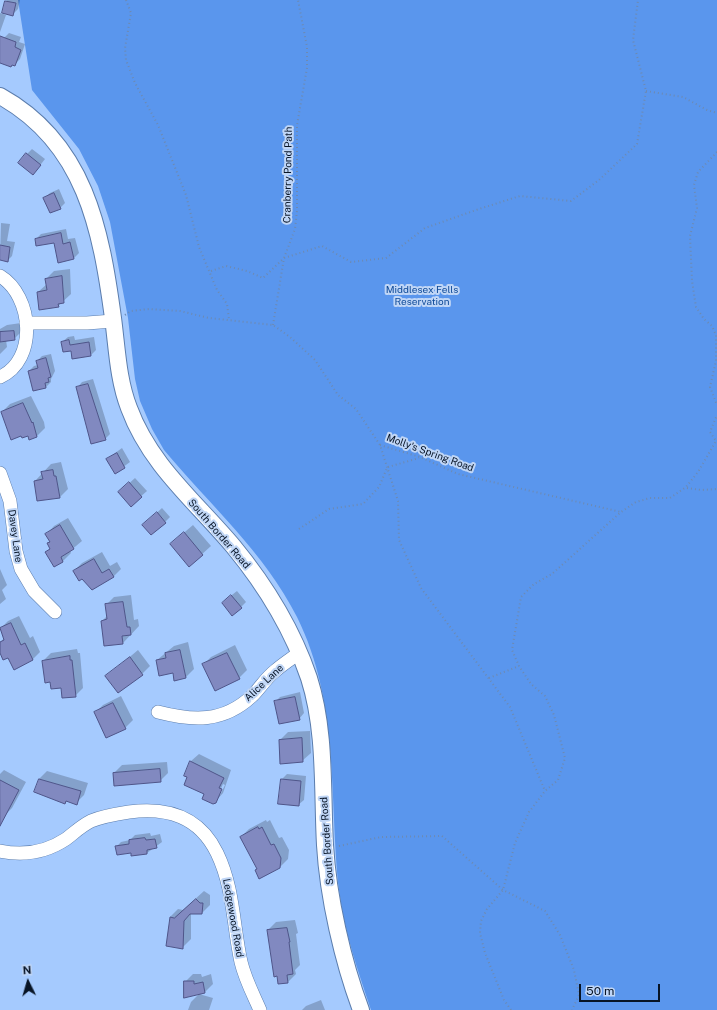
<!DOCTYPE html>
<style>
body{margin:0}
#map{position:relative;width:717px;height:1010px;overflow:hidden;background:#a5cafe;font-family:"Public Sans",sans-serif}
canvas{display:block}
.north{position:absolute;left:8px;top:962px;width:40px;height:40px;-webkit-text-stroke:3px #c0d6f6;paint-order:stroke;rotate:355deg;font-size:11px;font-weight:700;line-height:16px;text-align:center;color:#071426}
.north::after{content:'';display:block;margin:auto;width:14px;height:18px;background:#071426;clip-path:polygon(50% 0,100% 100%,50% 72%,0 100%)}
.scale{position:absolute;left:579px;top:984px;width:81px;height:18px;box-sizing:border-box;border:2px solid #071426;border-top:0;padding-left:5px;font-size:12px;line-height:14px;white-space:nowrap;color:#071426;-webkit-text-stroke:3px #c0d6f6;paint-order:stroke}
</style>
<div id="map">
<canvas width="717" height="1010"></canvas>
<div class="north">N</div>
<div class="scale">50 m</div>
</div>
<script>
const g = document.querySelector('canvas').getContext('2d');
g.lineJoin = 'round';
function fillPath(path, color) {
  g.fillStyle = color;
  g.fill(path, 'evenodd');
}
function stroke(path, color, width, dash) {
  g.strokeStyle = color;
  g.lineWidth = width;
  g.lineCap = dash ? 'butt' : 'round';
  g.setLineDash(dash || []);
  g.stroke(path);
}
function drawText(font, color, halo, rows, align = 'center') {
  g.font = font + ' "Public Sans",sans-serif';
  g.lineWidth = 4;
  g.setLineDash([]);
  g.textBaseline = 'middle';
  g.strokeStyle = halo;
  g.fillStyle = color;
  for (const [text, x, y, turn = 0] of rows) {
    g.save();
    g.translate(x, y);
    g.rotate((+turn || 0) * Math.PI / 180);
    g.textAlign = isNaN(turn) ? turn : align;
    if (halo) g.strokeText(text, 0, 0);
    g.fillText(text, 0, 0);
    g.restore();
  }
}
fillPath(new Path2D(`
 M18 0H717V1010H371C358 971 344 931 339 890 329 797 340 704 297 617 265 553 209 504 164 450L152 429 140 401 135 379 128 318 110 222 98 186 79 149 32 90Z`), '#5a96ed');
fillPath(new Path2D(`
 M7 0H20L18 9 12 15 6 1Z
 M0 13 6 15 0 32Z
 M9 33 21 37 19 42 25 44 20 59 14 65 0 62V48L4 38Z
 M32 149 45 159 38 168 27 154Z
 M59 189 65 203 60 208 44 198 50 193Z
 M1 223 10 224 7 241 15 242 12 256 7 261 0 259Z
 M66 229 68 239 75 238 79 253 74 258 55 242 36 239 41 234Z
 M70 269 71 294 58 306 38 292 47 284 46 279 54 271Z
 M21 323 22 331 14 339 6 340 7 347 0 354V329L7 325Z
 M74 336 75 340 94 337 96 350 91 355 72 350 62 342 68 337Z
 M51 354 55 371 51 379V382L46 387 33 390 29 371 34 366 38 365 37 361 42 356Z
 M93 379 110 434 105 439 77 388 82 382Z
 M31 396 44 422 45 428 37 436 28 434 12 439 2 412 10 404Z
 M122 448 130 462 115 473 107 459Z
 M61 462 68 489 60 497 38 500 35 481 51 464Z
 M135 478 147 491 131 505 125 487Z
 M162 508 170 517 165 522 149 520Z
 M68 518 82 541 70 551 71 553 63 561 54 566 46 552 51 548 48 543 51 541 47 534 54 526Z
 M193 525 211 546 189 566 179 537Z
 M102 552 110 566 117 562 121 569 113 577 74 571 82 563Z
 M0 569 7 585 2 590 6 599 0 604Z
 M237 591 246 602 241 607 228 598Z
 M131 595 134 620 138 619 139 626 123 643 102 621 108 615 106 605 114 597Z
 M19 616 30 638 33 636 40 652 32 660 9 656 0 651V643L4 638 0 629 8 621Z
 M188 642 194 669 186 677 173 672 157 660 174 646Z
 M235 645 247 670 239 678 203 665 211 657Z
 M77 649 78 653H80L83 688 75 696 51 681 43 661 51 653Z
 M138 650 150 666 142 674 107 676Z
 M300 692 304 713 299 719 275 702 280 697Z
 M121 696 133 720 125 728 106 737 95 713 103 705Z
 M310 731 311 753 302 761 280 740 288 732Z
 M199 754 231 770 223 793 215 802 185 775 191 761ZM223 784 225 785 220 795H218Z
 M167 762 168 773 160 781 114 773 122 765Z
 M4 770 26 782 12 808 4 816 0 814V774Z
 M47 771 88 783 84 795 76 803 67 800 65 803 39 779Z
 M287 774 306 776 304 800 298 805 282 779Z
 M266 820 267 822 270 820 279 838 282 837 289 850 288 859 280 867 258 869 241 837 249 829Z
 M150 833 151 836 160 834 162 842 147 853 132 855V852L116 847 121 842 130 840 135 835Z
 M204 891 210 895V905L202 913H191V939L183 947 170 917 178 909 183 910Z
 M295 920 298 933 296 934 300 965 295 970 296 974 288 982 268 930 276 922Z
 M193 974H201L202 977 211 974 213 984 205 992 185 996V982Z
 M199 994 213 998 209 1010H188L191 1002Z
 M321 1000 325 1010H302L306 1006Z`), '#0003');
const building = new Path2D(`
 M5 1 16 3 13 16 2 13Z
 M0 36 16 42 15 47 21 50 15 66 12 65 11 67 0 63Z
 M26 153 41 165 33 175 18 163Z
 M54 193 61 209 50 213 43 198Z
 M61 233 63 244 70 242 74 259 58 263 54 243 36 246 35 239Z
 M0 245 10 247 8 262 0 260Z
 M62 276 64 303 58 304 59 307 39 310 37 292 47 290 45 279Z
 M14 331 15 340 0 342V332Z
 M69 340 70 345 89 342 91 356 72 359 71 351 63 352 61 342Z
 M46 358 51 377 48 378 49 382 45 383 46 388 33 391 28 371 38 368 36 361Z
 M88 384 106 440 91 444 76 387Z
 M23 403 32 423 33 422 37 437 29 440 28 436 22 438 21 436 11 440 1 412Z
 M117 453 125 468 115 474 106 459Z
 M53 470 54 476H56L60 498 37 501 34 481 43 479 41 472Z
 M129 482 142 497 131 507 118 492Z
 M157 512 166 523 151 535 142 525Z
 M60 525 74 549 61 557 63 562 54 567 45 552 50 549 47 543 50 542 45 534Z
 M184 532 203 555 189 567 170 544Z
 M94 559 102 573 109 569 114 577 92 590 82 579 79 581 73 571Z
 M231 595 242 608 232 616 222 603Z
 M123 602 127 627H130L131 635 122 636 123 644 104 646 101 621 107 619 105 604Z
 M11 623 21 645 25 643 33 660 14 670 8 658 3 660 0 653V642L4 640 0 628Z
 M180 650 186 678 174 681 173 673 159 676 156 660 166 658 165 653Z
 M227 653 240 679 215 691 202 664Z
 M70 656V660H72L76 697 62 698 61 688 51 689 50 682 45 683 42 661Z
 M130 657 143 675 118 693 105 676Z
 M295 697 300 720 279 724 274 701Z
 M113 703 126 729 106 738 94 712Z
 M302 738 303 762 280 764 279 740Z
 M190 761 224 778 219 788 222 789 216 803 213 804 202 799 204 794 184 785 187 777 184 776Z
 M160 769 161 782 114 786 113 773Z
 M39 779 81 791 77 805 66 801 65 804 34 792Z
 M281 779 301 781 299 806 278 804Z
 M0 780 19 790 0 826Z
 M258 827 259 829 262 827 271 845 274 844 281 858 280 868 259 879 255 870 257 869 240 837Z
 M145 838 146 840 155 839 157 848 147 850V854L131 856V853L117 855 115 846 129 844V840Z
 M196 899 200 903H203L202 914H190L184 921 183 949 166 946 170 917 174 918Z
 M287 928 290 942H289L293 974 287 975 288 983 278 984 277 976 274 977 267 930Z
 M184 981H194V984L203 982 205 993 184 998Z`);
fillPath(building, '#8189c0');
stroke(building, '#4f5589', 1);
const minor = new Path2D(`
 M0 276C33 296 38 360 0 377
 M26 323H87L113 321
 M0 473 10 501 16 551 21 569 34 591 55 612
 M158 712C193 721 223 723 252 696 260 688 266 678 275 671 283 664 291 659 299 653
 M0 851C24 856 45 853 66 839 74 833 81 826 91 821 103 816 116 814 129 812 167 807 199 816 217 853 234 888 233 926 241 962 245 979 253 994 260 1010`);
const major = new Path2D(`
 M0 96C85 143 101 229 113 318 117 348 118 380 129 408 150 465 195 501 233 546 266 586 292 628 309 678 326 731 322 790 325 845 328 897 343 962 361 1010`);
stroke(minor, '#5b7dad', 14);
stroke(major, '#5b7dad', 18);
stroke(new Path2D(`
 M126 0 131 13 125 48 126 60 135 83 158 125 186 195 199 247 217 290 227 304 229 319
 M646 91 683 97 707 110 717 113
 M717 152 698 172 694 185 697 208 690 236 692 281 696 307 704 319 712 326 716 335V361L710 387 717 405
 M211 271 226 266 247 271 263 278 284 258 322 246 351 262 386 258 425 228 479 209 520 196 571 201 599 180 637 144 646 91 633 40 638 0
 M125 315 131 311 149 309 180 311 209 318 273 325 290 337 315 360 338 395 356 409 380 445 398 501 399 540 421 588 510 707 545 791
 M273 325 284 258 295 229 297 211V125L307 68V47L298 0
 M380 445 420 457 458 474 621 512
 M388 467 419 458
 M687 488 701 490 717 489
 M299 529 329 509 363 504 379 487 387 468
 M489 678 519 666
 M339 846 381 837 442 836 503 890 545 911 560 935 574 970 579 995 572 1010
 M511 1010 504 1000 485 953 480 933 481 921 487 909 503 890 515 843 529 812 545 791 558 780 565 758 554 715 545 696 531 684 519 666 512 650 521 597 534 584 552 574 621 512 636 502 650 498H670L686 487 698 472 716 441 710 432 717 415`), '#6d8ab2', 2, [1, 3]);
stroke(minor, '#fff', 13);
stroke(major, '#fff', 16);
drawText('10px', '#071426', '#c0d6f6', [
 ["Cranberry Pond Path",288,175,-89],
 ["Molly's Spring Road",430,453,20],
 ["South Border Road",219,534,49],
 ["Davey Lane",15,536,82],
 ["Alice Lane",264,683,-43],
 ["South Border Road",327,841,-94],
 ["Ledgewood Road",233,918,80]
]);
drawText('10px', '#0e4a98', '#c0d6f6', [
 ["Middlesex Fells",422,290],
 ["Reservation",422,302]
]);
</script>
